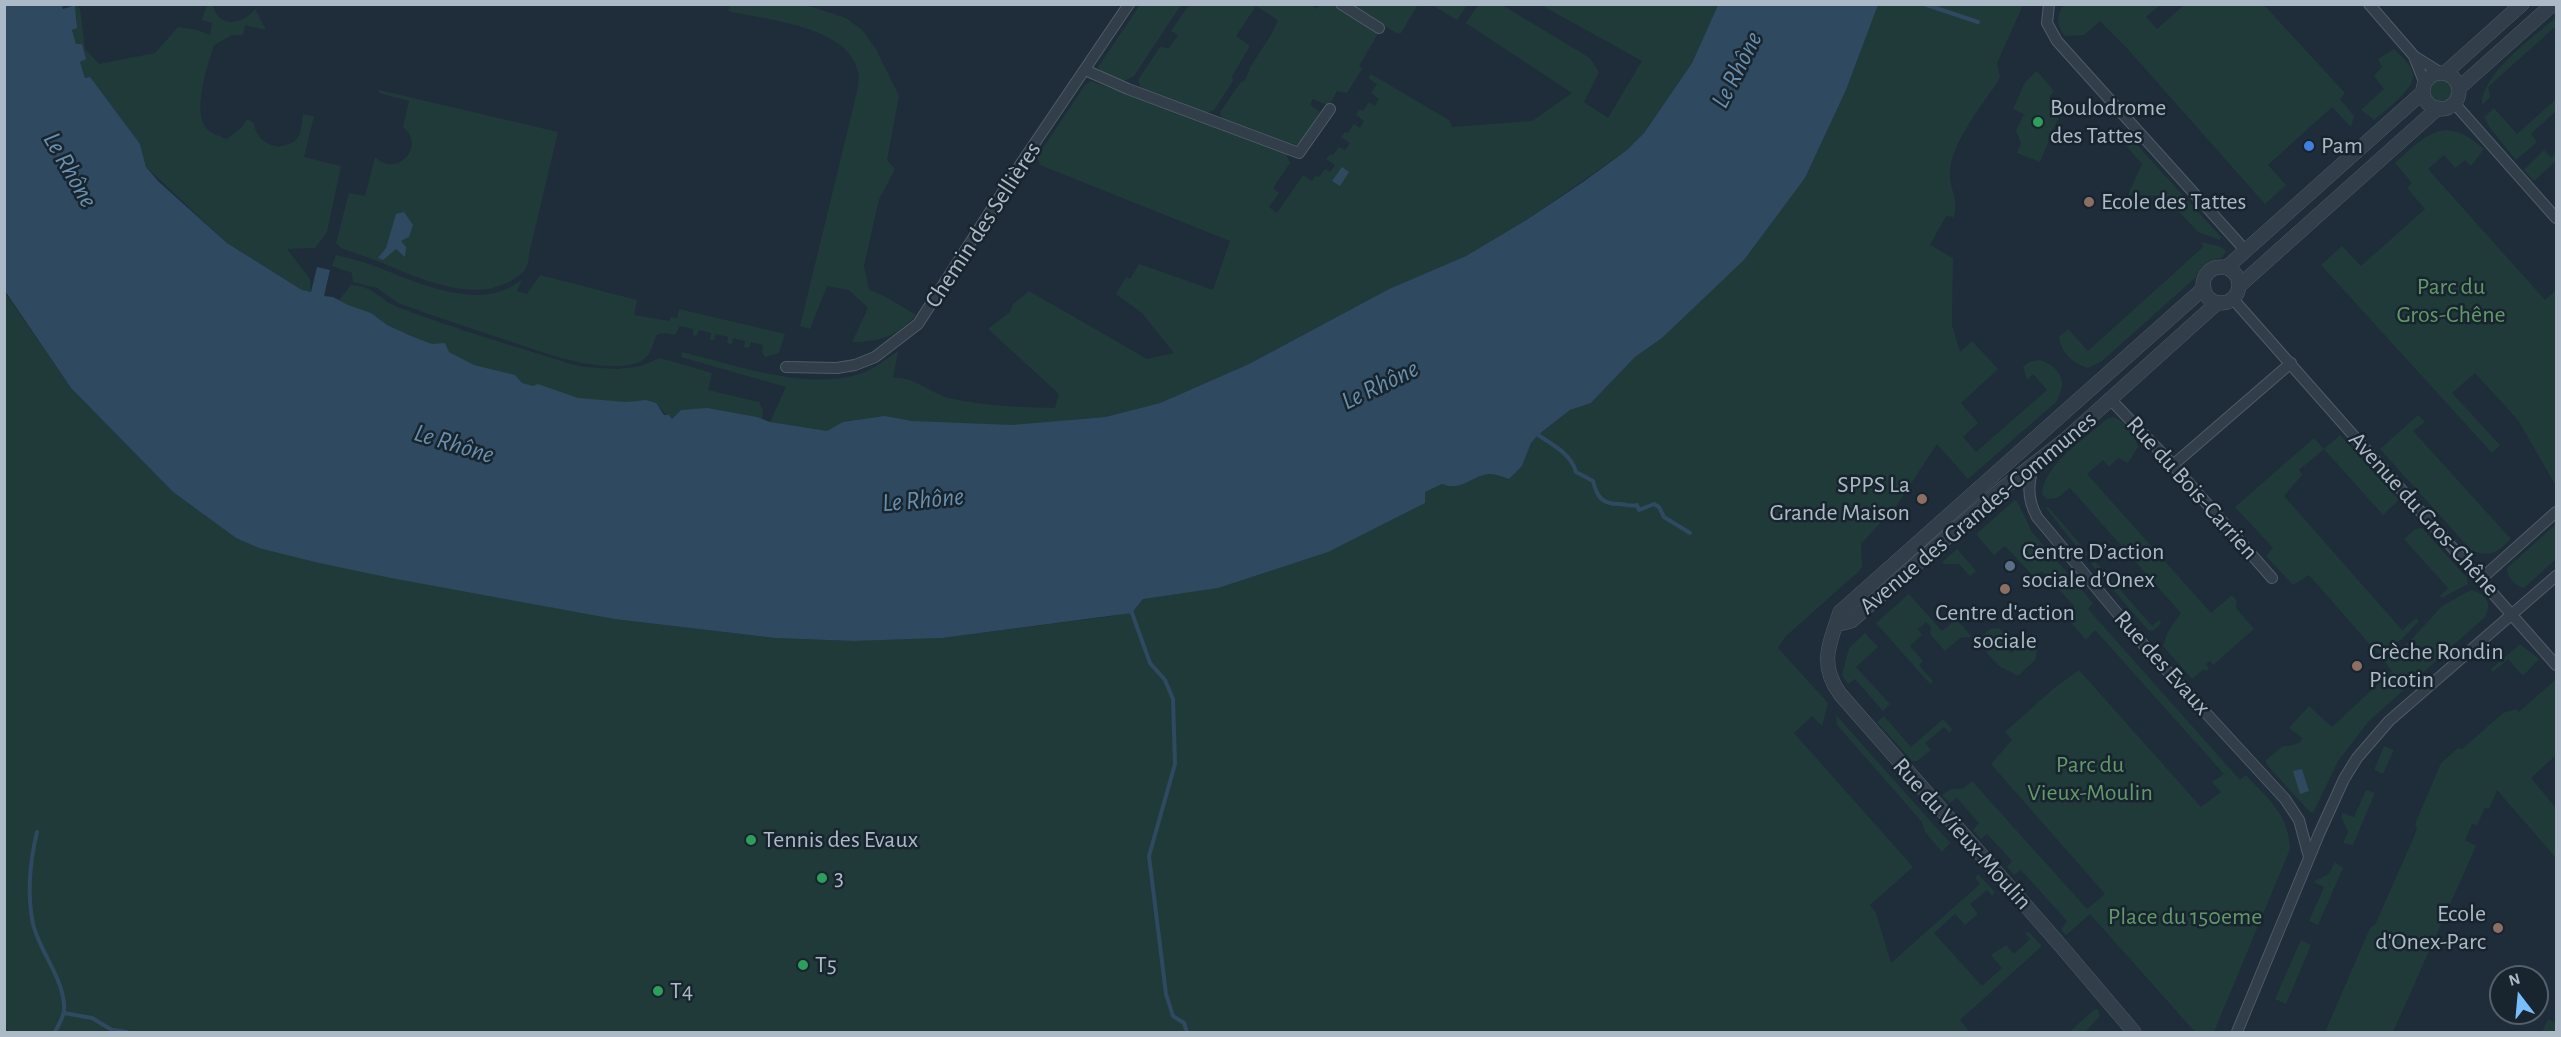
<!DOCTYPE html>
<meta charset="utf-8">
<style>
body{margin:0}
#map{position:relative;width:2561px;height:1037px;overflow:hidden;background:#1e2d39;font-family:"Alegreya Sans",sans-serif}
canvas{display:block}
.frame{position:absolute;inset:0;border:6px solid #acb9c7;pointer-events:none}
.north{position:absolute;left:2489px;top:965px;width:60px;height:60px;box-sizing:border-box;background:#18242e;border:2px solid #53606b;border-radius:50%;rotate:344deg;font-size:16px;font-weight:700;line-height:24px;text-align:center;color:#acb9c7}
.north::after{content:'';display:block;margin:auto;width:21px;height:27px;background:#79bdff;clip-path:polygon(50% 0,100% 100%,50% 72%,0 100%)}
</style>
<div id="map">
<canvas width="2561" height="1037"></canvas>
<div class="frame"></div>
<div class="north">N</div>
</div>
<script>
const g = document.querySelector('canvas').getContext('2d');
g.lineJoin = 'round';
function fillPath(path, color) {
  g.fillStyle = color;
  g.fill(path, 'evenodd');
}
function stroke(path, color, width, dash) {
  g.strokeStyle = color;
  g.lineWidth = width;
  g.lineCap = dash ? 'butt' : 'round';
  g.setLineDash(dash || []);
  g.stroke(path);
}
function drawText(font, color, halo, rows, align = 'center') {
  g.font = font + ' "Alegreya Sans",sans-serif';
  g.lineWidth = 5;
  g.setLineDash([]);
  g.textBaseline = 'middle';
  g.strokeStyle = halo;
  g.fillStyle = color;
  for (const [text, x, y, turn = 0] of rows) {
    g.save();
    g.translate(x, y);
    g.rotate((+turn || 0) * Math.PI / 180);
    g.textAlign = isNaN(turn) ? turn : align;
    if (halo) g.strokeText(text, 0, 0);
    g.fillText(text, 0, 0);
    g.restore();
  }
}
fillPath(new Path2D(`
 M1310 4 1317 9 1320 5H1332L1379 32 1359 66 1362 69 1347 93 1337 91 1329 106 1313 99 1310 105 1320 112 1301 142 1296 145 1222 119 1220 112 1241 82 1244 81 1250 70 1249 69 1271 35 1278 20 1256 6 1236 36 1250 46 1232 76 1233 81 1214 110 1206 113 1141 89 1138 80 1160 47 1169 48 1178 35 1171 31 1189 5Z
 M1354 4 1421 5 1420 7 1417 6 1401 33H1396L1353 6Z
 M75 5 80 8 85 49 99 64 155 53 178 27 197 30 210 35 212 23 202 20 207 5H213C218 29 243 25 255 9L266 30 245 25 243 35H232L214 45C208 65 192 109 206 128 211 134 220 136 227 139L243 126 247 119 254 123C256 137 264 144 279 147L294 142 300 134 303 114 314 116 304 157 341 166 327 232 315 248 287 249 310 279 311 293 302 290 227 243 146 167 140 144 85 79 80 62 82 44H76L72 29 77 21Z
 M730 5H806L846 18 862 30 876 49 899 96 887 160 895 169 879 199 864 266 869 290C886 295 900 306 916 315 898 336 879 342 852 342L868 308 849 290 827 286 810 329 800 326 855 100C857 91 860 81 858 72 849 26 766 20 728 11Z
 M1140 5H1181L1134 76 1124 81 1103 74 1098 67Z
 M1432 5H1467L1457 20Z
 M1478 5H1502L1590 58 1599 72 1584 102 1608 118 1642 61 1541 5H1718L1692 63 1644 133 1627 150 1528 219 1466 256 1389 289 1249 364 1160 403 1105 417 1070 420 1062 427 850 438 770 422 786 387 681 357 682 352C736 365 814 394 867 371 878 366 888 358 898 351L893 378C914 376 929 393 949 398 984 406 1019 407 1055 408L1059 394 988 329 1010 312 1013 304 1029 291 1147 359 1174 353 1142 313 1116 294 1126 277 1130 279 1139 264 1213 290 1230 241 1040 165 1037 157 1085 85 1091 81 1286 153 1290 163 1273 188 1279 193 1269 207 1277 213 1303 175 1312 181 1315 176 1319 177 1325 169 1330 172 1335 165 1326 159 1330 154 1333 155 1339 147 1345 150 1350 143 1341 137 1345 132 1348 133 1354 124 1360 128 1364 121 1356 115 1359 109 1363 111 1369 102 1375 106 1379 99 1371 93 1377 84 1368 78 1371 74 1449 120 1452 127 1532 121 1572 93 1466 23Z
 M1878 5H2023L1997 63 2000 78C1984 103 1951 142 1950 172 1949 188 1959 199 1954 217L1946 216 1930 245 1953 258 1952 325 1960 352 1972 341 1998 369 1961 403 1978 423 1963 437 1976 452 2047 390 2033 374 2027 380 2023 367 2029 362 2040 360C2062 368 2068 383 2056 402L1968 479 1937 444 1897 505 1861 544 1862 567 1858 572 1785 637 1778 648 1828 703 1822 726 1812 716 1794 733 1913 867 1870 905 1876 913 1891 963 1980 884 1975 878 1978 874 1995 892 1992 896 1987 890 1970 904 1978 914 1965 925 1955 914 1934 933 1982 986 2002 968 1991 955 2006 945 2014 954 2030 939 2025 933 2029 932 2042 946 1960 1020 1970 1032H5L4 291 71 388 173 492 236 538 319 563 614 619 775 638 854 641 942 638 1113 616 1136 609 1143 599 1159 595 1442 484C1461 492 1471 476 1489 474 1495 474 1504 477 1509 479L1522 466 1531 443 1538 435 1570 410 1591 403 1635 357 1662 338 1744 260 1805 178 1846 90Z
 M2064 5H2160L2146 17 2157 29 2184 5H2264L2345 93 2340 99 2354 116 2351 127 2332 107 2268 165 2286 185 2265 204 2125 46 2100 21 2084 35 2065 36C2056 26 2056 15 2064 5Z
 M2556 17V26L2488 87 2490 97 2482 105C2481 74 2534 37 2556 17Z
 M2394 49C2401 56 2412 65 2413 75 2415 89 2384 111 2374 120L2361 110 2384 89 2374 76 2382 67 2378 59Z
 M2037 71 2054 91 2049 97 2062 109 2040 162 2017 153 2021 143 2016 131 2024 114 2013 109 2025 82Z
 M2430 91a11 11 0 1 1 22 0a11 11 0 1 1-22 0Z
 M379 90 558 132 529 254C529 265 525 272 517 277 474 308 414 275 372 259 362 255 351 252 341 248L336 243 349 193 365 196 375 157C397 179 427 146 403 127L409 101 379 93Z
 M2556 99V111L2531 134 2537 142 2516 160 2490 128 2484 117 2494 108 2517 134Z
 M2445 130C2462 131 2471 138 2484 149L2471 166 2465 160 2455 168 2444 155 2428 169 2545 300 2556 290V486L2518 420 2475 373 2452 393 2500 445 2492 453 2321 265 2342 246 2361 266 2425 209 2407 188 2412 183 2395 163C2411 149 2424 133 2445 130Z
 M2128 135 2221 237 2220 240 2198 232 2164 196 2128 195 2142 164 2122 141Z
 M2544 150 2551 158 2556 153V161L2534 181 2524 170Z
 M2202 242 2221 247 2226 251 2223 257C2209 261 2202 265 2195 278L2102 361 2088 368C2073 363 2061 353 2059 337L2068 329 2088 351 2203 247Z
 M336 255C348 258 361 261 372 265 414 281 482 315 522 279L517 291 527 294 540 275 637 300 634 315 669 321 671 317 677 318 679 309 785 334 779 353 765 357 762 352 763 345 751 342 749 348 744 347 745 341 733 338 732 344 727 343 728 337 716 334 714 340H710L711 333 699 330 696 336 693 335V329L680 326 675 335C648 329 659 340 648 355 640 365 626 366 614 366 579 366 545 353 512 342 474 329 436 317 398 303L377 288 353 282 352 273 332 266Z
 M351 285C377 287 380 301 400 308 456 329 513 346 571 364L585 367 617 369 641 366 660 358 712 373 708 390 759 402 763 410 762 420 681 410 672 419C665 416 664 410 658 407 643 396 628 401 613 409L437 360 333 297 339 300Z
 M2418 415 2425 422 2413 431 2511 539C2496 553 2491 558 2471 550L2380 449Z
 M2113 417C2126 421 2135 435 2138 447L2128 463 2118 458 2109 467 2103 460 2087 474 2211 613 2232 595 2237 601 2236 608 2254 629 2213 665 2210 661 2206 664 2209 669 2206 671 2204 669 2192 679 2163 646 2168 631 2181 613 2070 488 2057 498 2047 499 2042 494C2044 464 2085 439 2107 419Z
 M2340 435 2399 500 2383 515 2324 449 2299 470 2302 475 2284 496 2402 630 2416 618 2419 621 2402 639 2379 655 2309 575 2293 585 2266 556 2273 548 2235 507 2314 438 2324 449Z
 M2015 500 2017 501 2032 532 2093 603 2088 609 2240 780 2246 775C2268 799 2289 814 2290 849L2214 1032H2195L2090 914 2066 935 2061 930 2067 921 2021 870 2014 875 2007 867 2012 861 1987 834 1981 839 1973 830 1979 823 1957 798 1950 803 1942 795 1951 789H1962L1972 781 2087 909 2105 894 1991 764 2012 740 2005 732 2053 689 2079 670 2201 807 2221 792 2212 782 2224 774 2095 630 2086 640 2065 616 2075 607 2042 571 2034 577 2005 546 1994 555 1976 534Z
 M2048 507 2089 554 2087 556H2084L2046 508Z
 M2556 524V559L2524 588C2515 586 2507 577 2507 568Z
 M2422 528 2467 578 2468 584 2442 598 2440 596 2448 588 2404 539 2415 529Z
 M1957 549 1976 571 1970 576 1959 564H1944L1942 562Z
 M2095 561 2152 626 2159 620 2161 623 2153 631 2148 630 2091 564Z
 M2471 590C2485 593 2493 603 2485 617L2369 721 2338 761 2313 813 2310 812 2267 765 2266 760 2283 746H2290L2301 742 2302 738 2289 728 2309 706 2332 727 2392 671 2384 661 2411 640 2442 606Z
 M1909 594 1942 631 1956 619 1972 637 1960 638 1945 651 1930 634 1931 627 1926 622 1918 629 1922 635 1910 646 1923 661 1919 665 1933 681 1930 684 1876 623Z
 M1999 628 2010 641 2005 646 2011 653 2030 637 2038 646 2035 660 2018 676 1999 666 1976 641 1990 629Z
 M1865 633 1878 647 1856 667 1890 704 1883 711 1855 679 1848 684 1842 675 1849 648Z
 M2520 644 2539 659 2523 676 2508 659 2493 672 2491 669Z
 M2556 679V755L2531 778 2556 808V858L2497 790 2489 809 2485 808 2477 825 2472 824 2465 840 2476 846 2393 1032H2325L2370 928 2375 925 2413 839 2417 829 2415 824 2441 763 2458 748 2462 749 2503 713 2516 709 2519 712Z
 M1836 715 1950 843 1942 852 1925 832 1922 822 1837 725Z
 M1884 716 1911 747 1943 719 1952 729 1950 733 1944 727 1925 743 1931 750 1917 761H1912L1877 722Z
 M2384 746 2394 750 2383 774 2374 770Z
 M2366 790 2375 793 2353 845 2343 843 2348 832 2341 816 2343 813 2354 817Z
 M2335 862 2343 868 2318 925 2309 921 2324 887 2313 882 2329 874Z
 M2301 940 2311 945 2286 1004 2275 999Z
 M2098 1009 2100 1016 2085 1032H2069L2094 1010Z
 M2548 1019 2556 1023V1032H2542Z`), '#203a3a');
fillPath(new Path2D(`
 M4 5H62L63 9 75 5 77 28 72 30 76 44H82L86 59 80 62 85 78 90 77 140 144 146 167 159 182 227 243 302 290 311 292 317 267 330 270 324 296 333 297 348 305 371 313 387 325 411 336 432 344 445 343 449 352 474 365 515 375 522 383 533 386 538 384 578 398 626 402 646 400 656 403 664 415H669L672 419 681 410 707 408 757 417 770 422 827 431 843 422 885 416 912 421 1012 425 1105 417 1160 403 1249 364 1389 289 1466 256 1528 219 1583 182 1627 150 1644 133 1692 63 1718 5H1878L1846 90 1805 178 1744 260 1662 338 1635 357 1591 403 1570 410 1538 435 1531 443 1522 466 1509 479C1504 477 1495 474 1489 474 1471 476 1462 492 1442 484L1425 492V503L1328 552 1218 588 1143 599 1132 613 942 638 854 641 775 638 614 619 391 578 319 563 259 548 236 538 173 492 71 388 5 291Z
 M1342 167 1349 172 1340 186 1332 181Z
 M404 212 413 225 409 237 401 241 406 247 405 257 396 249 383 260 378 258 386 248 396 214Z
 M2302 769 2309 791 2300 794 2293 771Z`), '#2e4960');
stroke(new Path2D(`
 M1924 4 1978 22
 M1538 435C1553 445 1571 454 1576 472L1593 481C1597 497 1602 504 1619 504 1626 504 1629 507 1637 505L1639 510 1654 504 1659 507 1664 517 1690 533
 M1132 613 1150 663 1165 680 1173 699 1175 764 1149 856 1166 994 1173 1016 1184 1023 1187 1032
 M37 832C30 861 27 894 33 924 40 953 66 981 64 1011 63 1018 58 1026 55 1032
 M64 1013 92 1018 112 1030 127 1032`), '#2e4960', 4);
const minor = new Path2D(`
 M1341 4 1379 28
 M2049 4 2047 23 2057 41 2246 251
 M2369 4 2414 56 2441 73
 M2415 59 2425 84
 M1085 70 1128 89 1299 153 1330 109
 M2454 103 2556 218
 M2233 299 2556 665
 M786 367 837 368 855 365 875 357 918 324 1022 162 1129 4
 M2111 400 2173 465 2272 578
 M2035 464C2027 482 2027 499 2037 517L2148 650 2285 799 2299 820 2309 857
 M2173 465 2291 363
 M2481 579 2556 512
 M2237 1032 2319 834 2344 779 2357 758 2389 721 2556 576`);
const tertiary = new Path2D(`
 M2445 73 2522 4
 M2423 91a18 18 0 1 1 36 0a18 18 0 1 1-36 0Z
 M2459 88 2553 4
 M2203 285a18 18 0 1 1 36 0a18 18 0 1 1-36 0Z
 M2226 268 2423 92
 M2239 286 2438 108
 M1839 624 1851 621 2002 489 2065 440 2217 303
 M2134 1032 2055 939 1840 694C1818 663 1830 643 1840 612L2204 288`);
stroke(minor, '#4f5c68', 12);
stroke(tertiary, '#4f5c68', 15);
stroke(minor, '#323f4a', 10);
stroke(tertiary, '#323f4a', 14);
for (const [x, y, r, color] of [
 [2038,122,6,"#2e9e5b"],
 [2309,146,6,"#3f7fe0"],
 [2089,202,6,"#8d6e63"],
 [1922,499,6,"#8d6e63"],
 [2010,566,6,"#5c6f8a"],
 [2005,589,6,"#8d6e63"],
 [2357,666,6,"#8d6e63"],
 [751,840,6,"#2e9e5b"],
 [822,878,6,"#2e9e5b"],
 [2498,928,6,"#8d6e63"],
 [803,965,6,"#2e9e5b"],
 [658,991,6,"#2e9e5b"]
]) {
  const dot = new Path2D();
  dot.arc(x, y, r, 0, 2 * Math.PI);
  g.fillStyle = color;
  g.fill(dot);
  stroke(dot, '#18242e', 2);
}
drawText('24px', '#acb9c7', '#18242e', [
 ["Boulodrome",2050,108],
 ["des Tattes",2050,136],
 ["Pam",2321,146],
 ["Ecole des Tattes",2101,202],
 ["SPPS La",1910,485,"right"],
 ["Grande Maison",1910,513,"right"],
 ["Centre D’action",2022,552],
 ["sociale d’Onex",2022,580],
 ["Centre d'action",2005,613,"center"],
 ["sociale",2005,641,"center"],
 ["Crèche Rondin",2369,652],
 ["Picotin",2369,680],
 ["Tennis des Evaux",763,840],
 ["3",834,878],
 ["Ecole",2486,914,"right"],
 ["d'Onex-Parc",2486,942,"right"],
 ["T5",815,965],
 ["T4",670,991]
], 'left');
drawText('24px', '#acb9c7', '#18242e', [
 ["Chemin des Sellières",983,225,-57],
 ["Rue du Bois-Carrien",2192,488,48],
 ["Avenue des Grandes-Communes",1978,513,-40],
 ["Avenue du Gros-Chêne",2424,514,48],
 ["Rue des Evaux",2162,663,48],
 ["Rue du Vieux-Moulin",1962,834,48]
]);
drawText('24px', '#629968', '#18242e', [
 ["Parc du",2451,287],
 ["Gros-Chêne",2451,315],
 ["Parc du",2090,765],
 ["Vieux-Moulin",2090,793],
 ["Place du 150eme",2185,917]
]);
drawText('italic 26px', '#698fad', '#18242e', [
 ["Le Rhône",1737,70,-63],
 ["Le Rhône",70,170,60],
 ["Le Rhône",1380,385,-26],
 ["Le Rhône",454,444,17],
 ["Le Rhône",923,500,-5]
]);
</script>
